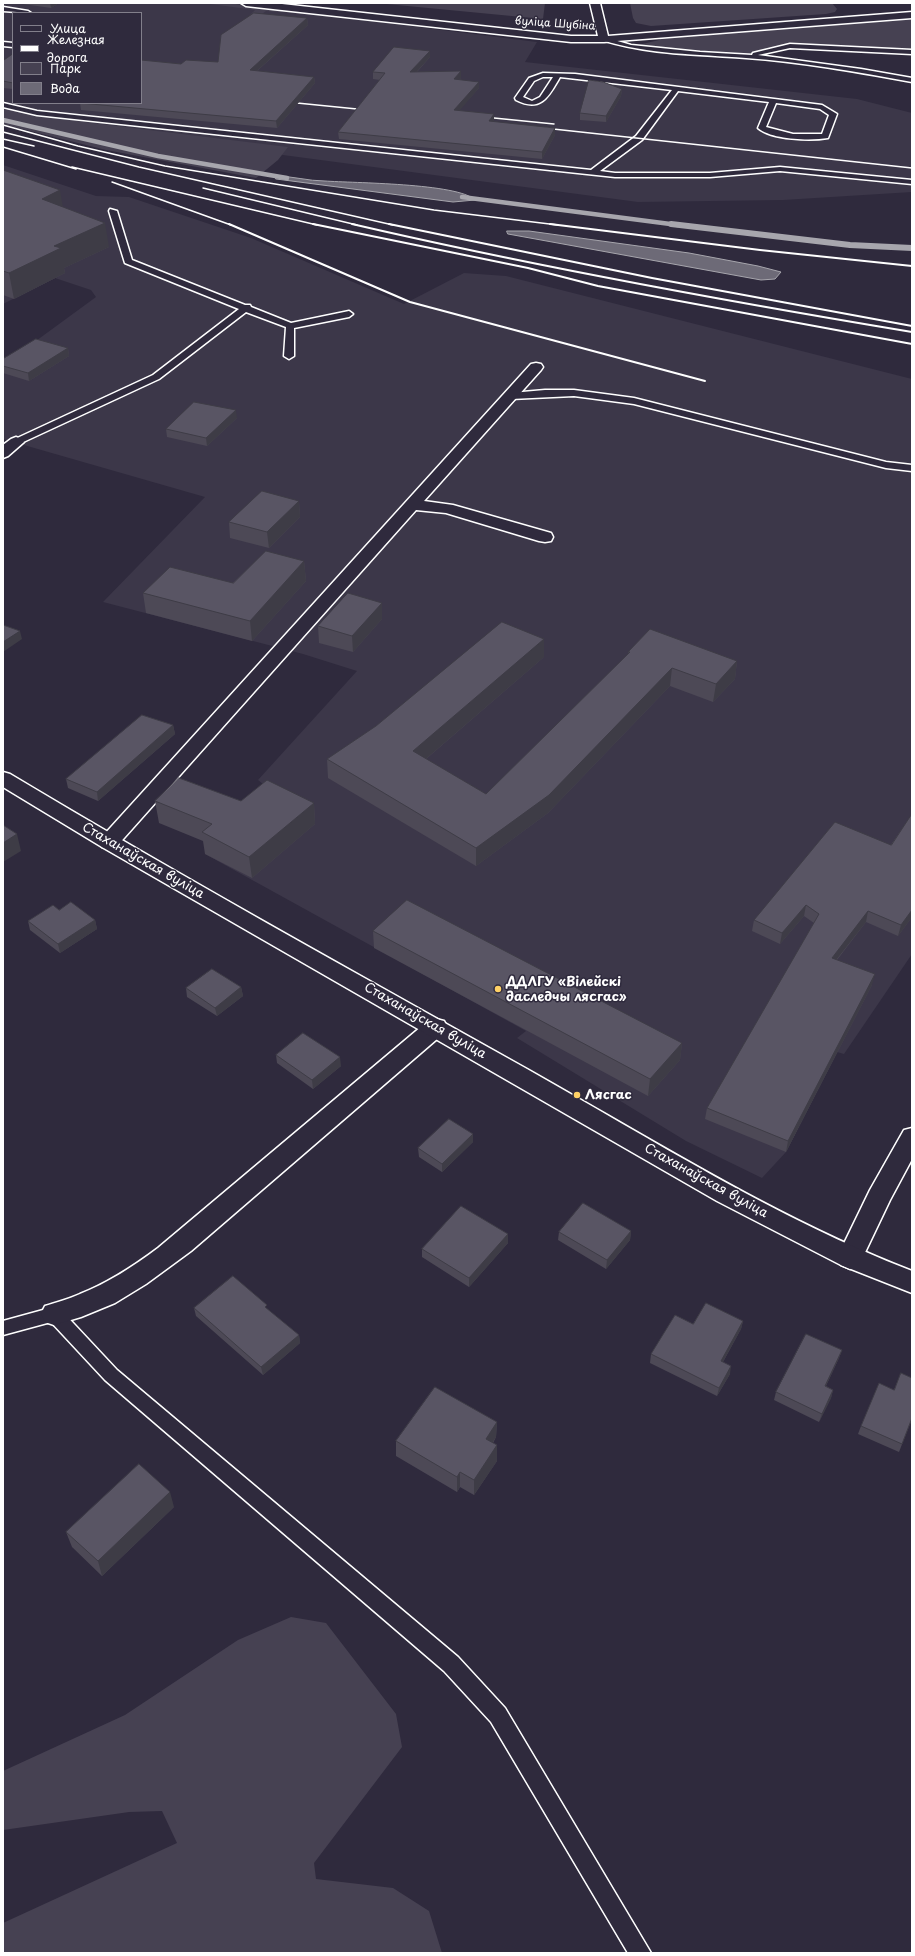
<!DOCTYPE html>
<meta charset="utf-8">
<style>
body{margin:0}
#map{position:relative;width:915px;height:1956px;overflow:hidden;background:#2f2a3d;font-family:"Playpen Sans",sans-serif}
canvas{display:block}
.frame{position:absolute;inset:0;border:4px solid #fff;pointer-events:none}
.legend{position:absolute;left:12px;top:12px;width:130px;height:92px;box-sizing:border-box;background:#2f2a3d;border:1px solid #827f8b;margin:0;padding:5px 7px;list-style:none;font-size:12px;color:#fff}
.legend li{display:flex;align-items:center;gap:8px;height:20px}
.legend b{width:20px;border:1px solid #827f8b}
</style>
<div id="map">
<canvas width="915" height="1956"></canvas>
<div class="frame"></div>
<ul class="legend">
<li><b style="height:5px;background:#2f2a3d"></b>Улица</li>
<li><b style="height:5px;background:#fff"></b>Железная дорога</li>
<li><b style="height:11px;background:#464152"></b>Парк</li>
<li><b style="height:11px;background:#6d6a77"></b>Вода</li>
</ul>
</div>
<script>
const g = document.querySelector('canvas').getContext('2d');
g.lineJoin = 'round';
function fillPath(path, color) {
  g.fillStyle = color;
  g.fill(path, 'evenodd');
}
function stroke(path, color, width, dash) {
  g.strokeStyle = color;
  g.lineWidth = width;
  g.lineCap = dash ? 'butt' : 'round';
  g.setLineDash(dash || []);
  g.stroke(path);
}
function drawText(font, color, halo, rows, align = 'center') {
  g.font = font + ' "Playpen Sans",sans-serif';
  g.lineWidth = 3;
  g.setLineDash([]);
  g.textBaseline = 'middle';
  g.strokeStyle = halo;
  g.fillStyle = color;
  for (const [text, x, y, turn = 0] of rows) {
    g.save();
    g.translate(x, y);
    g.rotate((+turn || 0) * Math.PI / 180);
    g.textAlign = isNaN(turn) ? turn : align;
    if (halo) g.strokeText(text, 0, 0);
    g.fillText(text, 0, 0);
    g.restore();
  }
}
fillPath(new Path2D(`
 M3 3H227L537 42 525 62 857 99 912 113V192L783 200 638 202 41 123 3 112ZM13 13H141V103H13Z
 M3 165 96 196 129 197 251 238 404 304 464 273 506 276 912 379V954L844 1054 837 1052 786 1152 762 1178 686 1141 517 1038 526 1031 205 854 270 801 273 792 258 780 357 671 303 654 103 602 205 497 3 439V365L96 297 91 290 55 278 3 304Z`), '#3c3749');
fillPath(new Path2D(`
 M203 3H228L284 10 281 12 266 11 259 16 250 15 255 10Z
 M376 3H545L543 19Z
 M630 3H832L837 9 835 12 826 14 651 26 636 23 633 18Z
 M912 18V52L790 46 747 56 630 47 659 40 664 36Z
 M3 109 84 122 288 147 278 160 256 178 106 150 10 126 3 124Z
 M291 1617 326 1623 396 1714 402 1747 314 1863 316 1879 393 1888 429 1911 442 1953H3V1923L177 1843 162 1811 129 1812 3 1830V1771L125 1715 238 1640Z`), '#464152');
const water = new Path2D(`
 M276 176C292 176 308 181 325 181 352 183 458 183 475 200L453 202 276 179Z
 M507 231H529L689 253 758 266 781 272 775 279 761 280 508 234Z`);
fillPath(water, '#6d6a77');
stroke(water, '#a7a6ad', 1);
stroke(new Path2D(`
 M3 120 158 156 287 178
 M462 197 678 225`), '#a7a6ad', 4.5);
stroke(new Path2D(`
 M671 224 850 245 912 248`), '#a7a6ad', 6);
const service = new Path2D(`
 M3 7 28 11 31 13 3 11Z
 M604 37 631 45 700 52 752 55 753 53 790 44 912 50V54L790 48 758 55 861 69 912 78V82C857 72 802 62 746 58 696 54 650 55 602 40L601 39Z
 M3 42 13 43V47L3 46Z
 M543 73 575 74 822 105 837 114 828 138C811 141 772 140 758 128L769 102 678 91 642 140 600 171 615 173H710L780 167 912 180V184L780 171 710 177H615L37 115 3 107V103L37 111 591 170 636 136 672 90 560 77C549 96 541 113 516 100L515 98 529 78ZM543 77H553L540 97 532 101 523 97 534 81ZM776 103 820 109 829 115 822 134H793L766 127Z
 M110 209 117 211 132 260 245 305H250L251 307 291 323 349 311 353 314 349 317 294 328V356L289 359 284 356 286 327 246 312 159 379 19 444H13L11 442 13 440 153 375 239 309 125 263 109 211Z
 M545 390H574L634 398 886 462 912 465V471L886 468 634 404 574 396 511 399 506 396 511 393Z
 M54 1307 60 1309 117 1370 458 1657 505 1708 651 1953H628L491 1722 444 1671 105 1380 51 1322 3 1335V1321Z`);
const minor = new Path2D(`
 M241 3H273L571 36H598L590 3H600L608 36 912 12V18L604 42H571L246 6Z
 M536 363 541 364 543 367 541 370 424 501 453 505 551 533 553 537 551 541 545 542 539 541 446 513 416 510 116 847 109 849 102 847 99 842 102 837 531 364Z
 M16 437 21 439 24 442 8 456 3 458V445L11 439Z
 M436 1019 444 1021 447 1027 444 1033 191 1251 146 1284 115 1303 81 1317 54 1325 45 1322 41 1314 45 1306C57 1302 69 1299 80 1294 108 1283 134 1266 158 1248L428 1021Z
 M912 1128V1159L890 1200 859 1265 850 1269 841 1265 837 1258 870 1190 904 1130Z`);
const tertiary = new Path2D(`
 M3 772 10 774C180 876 354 972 527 1069 653 1140 777 1219 912 1271V1293L841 1265 717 1201 102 847 3 787Z`);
stroke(service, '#fff', 3);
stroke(minor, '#fff', 3);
stroke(tertiary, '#fff', 3);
fillPath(service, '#2f2a3d');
fillPath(minor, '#2f2a3d');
fillPath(tertiary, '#2f2a3d');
stroke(new Path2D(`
 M287 102 367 110
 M484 117 554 124
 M3 125 78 146 165 166 434 210 558 225
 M544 128 912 168
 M3 132 139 167 393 225
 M3 139 34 146
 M3 147 76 169
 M72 167 317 225
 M112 182 231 225
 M203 188 357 225`), '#fff', 1.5);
stroke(new Path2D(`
 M229 224 410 302 705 381
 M313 224 528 268 598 286 912 344
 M352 224C537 267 725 301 912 332
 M389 224 652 278 912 326
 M550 224 760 250 912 266`), '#fff', 2);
fillPath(new Path2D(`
 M16 3H59L51 8Z
 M307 18 308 25 257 71 314 77 315 83 277 128 81 110 80 103 181 64 218 62Z
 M13 54V89L3 88V61Z
 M430 57 417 72 461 71V78L459 79 479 88 459 110 494 120 493 122 555 135 542 159 339 139 338 132 380 80 373 79V72Z
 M622 89 621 96 606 122 580 120V113Z
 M3 170 63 207 109 247 64 268 65 273 14 299 3 295Z
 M68 348 69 356 29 381 3 373V359Z
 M237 418 207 446 167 437 166 429Z
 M299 501 300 517 269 548 230 538 229 522Z
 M304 561 306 581 252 641 146 613 143 593 233 583Z
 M382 619 353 652 319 643 318 626Z
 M628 652 737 661 735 679 713 702 670 686 548 813 476 866 328 778 327 759 544 657 426 759 486 794 628 654Z
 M173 725 175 734 98 801 68 788 66 779Z
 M155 801H241L314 803 315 824 252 878 205 854 203 841 159 823Z
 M912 814V917L898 936 866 922 837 960 872 985 786 1152 705 1119 707 1108 814 923 804 916 780 944 752 931 754 920 891 845Z
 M59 910 95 920 97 929 60 953 30 930 28 921Z
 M373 931 682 1043 680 1060 648 1096 374 948Z
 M241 987 243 996 217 1016 187 997 186 988Z
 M276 1055 341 1066 313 1089 277 1063Z
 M473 1142 442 1172 419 1157 418 1148Z
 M631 1231 630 1240 606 1269 558 1240 559 1232Z
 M508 1234V1243L469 1287 422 1257V1249Z
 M194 1308 267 1309 299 1335 300 1343 263 1375 196 1316Z
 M743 1321 741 1329 723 1362 730 1374 717 1396 650 1363 651 1354 693 1324Z
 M842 1350 839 1358 826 1386 833 1390 831 1398 819 1422 774 1400 776 1392Z
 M912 1419 899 1452 858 1434 861 1426Z
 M497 1422 496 1437 493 1443 497 1461 474 1495 460 1487 457 1492 396 1456V1441Z
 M174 1507 102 1576 72 1547 66 1532Z`), '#4d4956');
fillPath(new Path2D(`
 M50 3H59L51 8Z
 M307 18 308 25 250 77V70Z
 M430 51V57L411 78 410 72Z
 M461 71V78L454 85V79Z
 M314 77 315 83 277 128 276 121Z
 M479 82V88L454 117V110Z
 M622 89 621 96 606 122V116Z
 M494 114V120L489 128V121Z
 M555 128V135L542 159V152Z
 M60 190 64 214 42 199Z
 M105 223 109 247 64 268 65 273 14 299 9 273 54 246Z
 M68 348 69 356 29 381 28 373Z
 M236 410 237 418 207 446 206 438Z
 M299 501 300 517 269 548 267 532Z
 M304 561 306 581 252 641 250 621Z
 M382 603V619L353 652 352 636Z
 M20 631 22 639 3 652V642Z
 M544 639V657L413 770V751Z
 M737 661 735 679 713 702 716 684Z
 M672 668 670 686 548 813 476 866V848Z
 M173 725 175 734 98 801 97 792Z
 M314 803 315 824 252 878 249 857Z
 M17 834 21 851 3 862V843Z
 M806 905 804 916 780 944 782 933Z
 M912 910V917L898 936 901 925Z
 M868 911 866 922 829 969 832 958Z
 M95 920 97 929 60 953 58 944Z
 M875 974 872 985 786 1152 788 1141Z
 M241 987 243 996 217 1016 215 1008Z
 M682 1043 680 1060 648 1096 650 1079Z
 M340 1057 341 1066 313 1089 312 1080Z
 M473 1134V1142L442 1172V1164Z
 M631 1231 630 1240 606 1269 607 1260Z
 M508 1234V1243L469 1287V1278Z
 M743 1321 741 1329 719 1369 721 1361Z
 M299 1335 300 1343 263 1375 261 1367Z
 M842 1350 839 1358 822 1394 825 1386Z
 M731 1366 730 1374 717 1396 719 1388Z
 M833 1390 831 1398 819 1422 822 1414Z
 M497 1422 496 1437 485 1454 486 1439Z
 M497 1445V1461L474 1495V1480Z
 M460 1472V1487L457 1492V1477Z
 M170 1492 174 1507 102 1576 98 1561Z`), '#3e3c46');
const building = new Path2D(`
 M254 13 307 18 250 70 314 77 276 121 80 103H141V60L181 64 186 60 218 62 221 35Z
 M394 47 430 51 410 72 461 71 454 79 479 82 454 110 494 114 489 121 555 128 542 152 338 132 385 73 373 72Z
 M13 54V83L3 81V61Z
 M589 80 603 82 622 89 606 116 580 113Z
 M3 170 60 190 42 199 105 223 54 246 61 248 9 273 3 271Z
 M36 339 68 348 28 373 3 366V359Z
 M194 402 236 410 206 438 166 429Z
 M262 491 299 501 267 532 229 522Z
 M266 551 304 561 250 621 143 593 170 567 233 583Z
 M348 593 382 603 352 636 318 626Z
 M502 622 544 639 413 751 486 794 630 652H628L650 629 737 661 716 684 672 668 549 795 476 848 327 759 376 726Z
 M3 625 20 631 3 642Z
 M142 715 173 725 97 792 66 779Z
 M179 778 241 801 267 780 314 803 249 857 202 832 212 824 155 801Z
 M912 814V910L901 925 868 911 832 958 875 974 788 1141 707 1108 819 914 806 905 782 933 754 920 835 822 891 845Z
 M3 825 17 834 3 843Z
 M407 900 682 1043 650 1079 373 931Z
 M71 902 95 920 58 944 28 921 53 905 59 910Z
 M212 969 241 987 215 1008 186 988Z
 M303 1033 340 1057 312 1080 276 1055Z
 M449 1119 473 1134 442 1164 418 1148Z
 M583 1203 631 1231 607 1260 559 1232Z
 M461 1206 508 1234 469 1278 422 1249Z
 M233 1276 267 1305 265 1307 299 1335 261 1367 194 1308Z
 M706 1303 743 1321 721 1361 731 1366 719 1388 651 1354 675 1315 693 1324Z
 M806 1334 842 1350 825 1386 833 1390 822 1414 776 1392Z
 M901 1373 912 1378V1418L902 1444 861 1426 879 1383 894 1390Z
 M435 1387 497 1422 486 1439 497 1445 474 1480 460 1472 457 1477 396 1441Z
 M139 1464 170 1492 98 1561 66 1532Z`);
fillPath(building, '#595564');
stroke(building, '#3e3c46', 1);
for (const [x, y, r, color] of [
 [498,989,4,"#ffd166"],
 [577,1095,4,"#ffd166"]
]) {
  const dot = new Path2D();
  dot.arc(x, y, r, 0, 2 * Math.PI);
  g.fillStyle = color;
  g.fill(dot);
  stroke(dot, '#2f2a3d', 1.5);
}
drawText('11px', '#fff', '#2f2a3d', [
 ["вуліца Шубіна",555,24,4]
]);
drawText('13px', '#fff', '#2f2a3d', [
 ["Стаханаўская вуліца",143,861,30],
 ["Стаханаўская вуліца",425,1021,30],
 ["Стаханаўская вуліца",706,1181,29]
]);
drawText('bold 13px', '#fff', '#2f2a3d', [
 ["ДДЛГУ «Вілейскі",506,982],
 ["даследчы лясгас»",506,997],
 ["Лясгас",585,1095]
], 'left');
</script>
